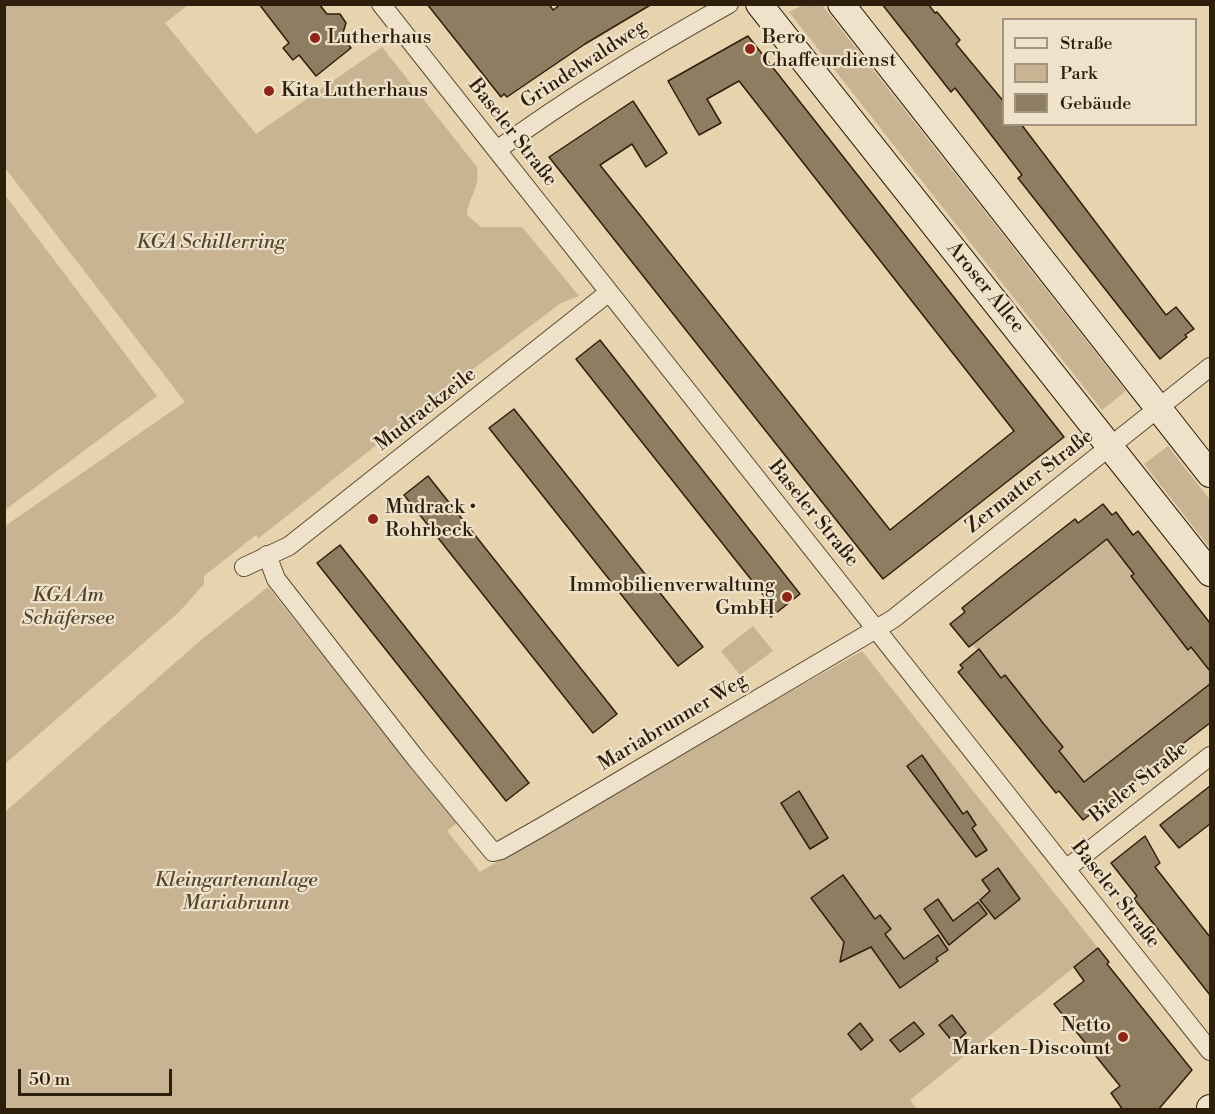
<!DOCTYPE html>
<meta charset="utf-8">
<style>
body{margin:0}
#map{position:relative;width:1215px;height:1114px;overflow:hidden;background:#e7d3ae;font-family:"Libre Bodoni",serif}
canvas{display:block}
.frame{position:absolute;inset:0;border:6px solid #2e1f0d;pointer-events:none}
.legend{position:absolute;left:1002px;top:18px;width:195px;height:108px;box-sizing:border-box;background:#efe2ca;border:2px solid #a2947e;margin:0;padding:8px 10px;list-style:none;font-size:18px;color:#2e1f0d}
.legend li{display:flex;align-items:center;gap:12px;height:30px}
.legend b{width:30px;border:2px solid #a2947e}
.scale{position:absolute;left:18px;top:1069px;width:154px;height:27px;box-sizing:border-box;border:3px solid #2e1f0d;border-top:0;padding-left:8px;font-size:18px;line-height:21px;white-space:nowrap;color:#2e1f0d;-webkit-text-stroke:4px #efe2ca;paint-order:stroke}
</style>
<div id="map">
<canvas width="1215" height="1114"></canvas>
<div class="frame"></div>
<ul class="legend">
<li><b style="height:8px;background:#efe2ca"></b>Straße</li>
<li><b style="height:16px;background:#c8b493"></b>Park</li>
<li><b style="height:16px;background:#8e7d61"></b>Gebäude</li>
</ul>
<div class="scale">50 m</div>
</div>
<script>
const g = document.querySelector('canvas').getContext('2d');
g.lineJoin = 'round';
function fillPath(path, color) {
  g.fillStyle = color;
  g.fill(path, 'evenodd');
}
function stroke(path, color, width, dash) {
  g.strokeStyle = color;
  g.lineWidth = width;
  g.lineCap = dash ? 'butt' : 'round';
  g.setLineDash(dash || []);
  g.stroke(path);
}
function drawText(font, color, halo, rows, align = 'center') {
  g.font = font + ' "Libre Bodoni",serif';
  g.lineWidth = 4.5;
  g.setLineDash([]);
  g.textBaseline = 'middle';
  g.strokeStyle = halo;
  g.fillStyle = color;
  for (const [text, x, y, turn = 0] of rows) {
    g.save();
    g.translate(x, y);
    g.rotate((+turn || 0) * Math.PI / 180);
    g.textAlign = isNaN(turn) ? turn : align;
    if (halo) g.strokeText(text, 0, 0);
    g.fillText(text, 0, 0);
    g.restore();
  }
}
fillPath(new Path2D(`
 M5 4 188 5 165 23 256 134 382 47 477 167C480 191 469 194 467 215L481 227H522L579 296 561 303 456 382 259 538 256 535 204 576V584L179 612 5 764V526L185 402 5 168Z
 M803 5H822L1126 391 1102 410 789 12Z
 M5 195 157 396 5 510Z
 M1168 446 1210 500V548L1144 464Z
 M1107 539 1188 649 1191 647 1210 671V684L1083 784 1059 751 1063 747 1044 723 1040 726 1030 707 1005 675 1001 678 972 644Z
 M268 587 457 823 447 831 480 872 677 756 862 651 1098 948 910 1100 917 1109H5V812L201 640Z
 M753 626 773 651 740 675 721 651Z`), '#c8b493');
const building = new Path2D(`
 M259 4H319L327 14H340L346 23 342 36 351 48 316 76 299 55 293 60 283 48 289 43Z
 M427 4H549L553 10 561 4H652L585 44 507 97 504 94 501 97Z
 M882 4H928L935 13 937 12 960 40 956 44 1004 102V124H1021L1166 315 1176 307 1194 329 1185 335 1187 337 1160 359 1018 178 1022 175 955 88 951 92Z
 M748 36 1064 437 883 579 549 157 633 101 667 153 646 167 632 144 600 165 890 530 1014 431 739 81 707 99 721 123 699 135 668 81Z
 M600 340 800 594 771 617 759 601 765 597 576 359Z
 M514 409 703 647 678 666 489 428Z
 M428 476 617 714 593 733 404 495Z
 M1103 504 1112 515 1116 512 1133 535 1138 531 1210 623V671L1191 647 1188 650 1131 576 1134 574 1107 539 969 647 950 624 965 612 962 608 1002 576 1075 519 1078 523Z
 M340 545 529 783 506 801 317 563Z
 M979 649 1001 678 1005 675 1043 723 1063 747 1059 751 1084 782 1210 684V723L1083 820 1059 791 1056 793 958 672 963 668 960 665Z
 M922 755 963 814 967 811 976 825 972 828 987 850 976 857 907 766Z
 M1210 786V824L1179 848 1160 825Z
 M799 791 828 838 810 849 781 803Z
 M1145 836 1160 863 1155 867 1210 937V995L1134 899 1137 896 1111 863Z
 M998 868 1020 899 995 919 980 900 990 891 982 880Z
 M843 875 875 919 880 915 891 929 885 934 904 959 938 935 948 950 936 958 938 961 900 988 871 947 840 962 844 942 811 898Z
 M938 899 953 921 978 902 987 914 949 945 924 909Z
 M1098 948 1109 962 1107 964 1192 1070 1158 1110H1123L1111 1093 1120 1086 1054 1004 1084 981 1074 967Z
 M952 1015 966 1033 954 1043 939 1025Z
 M914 1022 924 1034 900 1052 890 1040Z
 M860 1023 873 1040 861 1050 848 1034Z`);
fillPath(building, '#8e7d61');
stroke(building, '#2e1f0d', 1.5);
const street = new Path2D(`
 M381 4 1210 1051
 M497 150C571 96 648 49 729 4
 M267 555 276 579 417 760 493 852 501 850 545 825 893 619 1210 367
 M244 567 289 546 608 293
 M1066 869 1210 756`);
const secondary = new Path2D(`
 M759 4 1210 573
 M841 4 1210 474
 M1210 1110V1108`);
stroke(street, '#5c4c35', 20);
stroke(secondary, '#2e1f0d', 28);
stroke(street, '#efe2ca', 18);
stroke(secondary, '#efe2ca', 26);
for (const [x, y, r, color] of [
 [315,38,6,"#8f2418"],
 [750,49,6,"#8f2418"],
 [269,91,6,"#8f2418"],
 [373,519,6,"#8f2418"],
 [787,597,6,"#8f2418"],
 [1123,1037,6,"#8f2418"]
]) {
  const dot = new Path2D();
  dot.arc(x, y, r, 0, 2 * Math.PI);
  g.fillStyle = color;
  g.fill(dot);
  stroke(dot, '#efe2ca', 2);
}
drawText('20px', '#2e1f0d', '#efe2ca', [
 ["Lutherhaus",327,38],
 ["Bero",762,38],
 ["Chaffeurdienst",762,61],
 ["Kita Lutherhaus",281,91],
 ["Mudrack •",385,508],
 ["Rohrbeck",385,531],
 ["Immobilienverwaltung",775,586,"right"],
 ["GmbH",775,609,"right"],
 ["Netto",1111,1026,"right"],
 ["Marken-Discount",1111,1049,"right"]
], 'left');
drawText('20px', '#2e1f0d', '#efe2ca', [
 ["Grindelwaldweg",584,65,-33],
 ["Baseler Straße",512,133,52],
 ["Aroser Allee",985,288,51],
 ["Mudrackzeile",426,410,-38],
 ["Zermatter Straße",1030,482,-38],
 ["Baseler Straße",813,514,51],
 ["Mariabrunner Weg",673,723,-31],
 ["Bieler Straße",1139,783,-38],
 ["Baseler Straße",1115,895,52]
]);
drawText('italic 20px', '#54442e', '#efe2ca', [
 ["KGA Schillerring",211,243],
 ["KGA Am",68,596],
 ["Schäfersee",68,619],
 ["Kleingartenanlage",236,881],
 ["Mariabrunn",236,904]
]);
</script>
